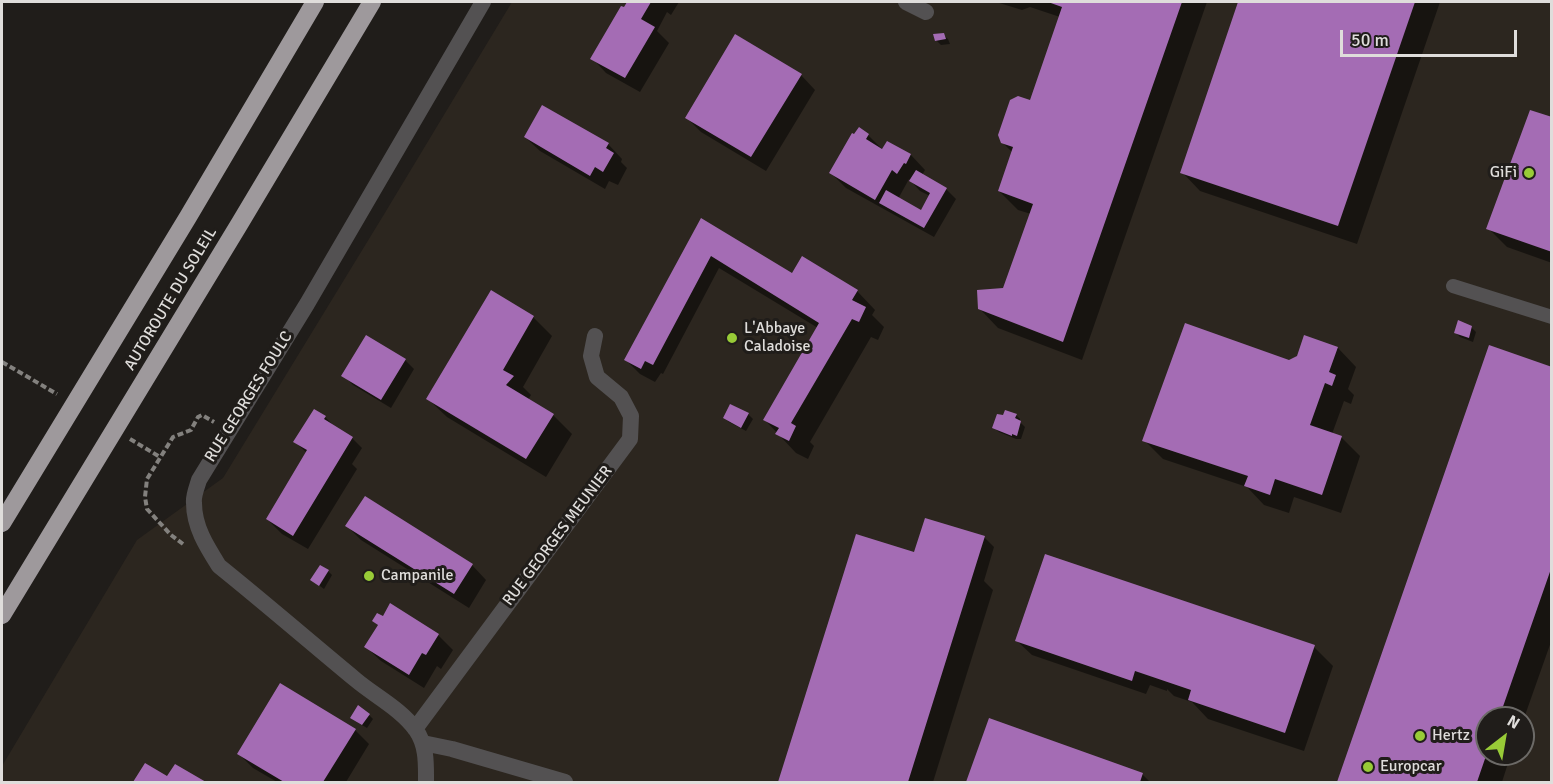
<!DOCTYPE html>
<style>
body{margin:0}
#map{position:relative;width:1553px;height:784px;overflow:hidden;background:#201d1a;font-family:Signika,sans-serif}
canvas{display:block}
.frame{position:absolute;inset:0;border:3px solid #dfdddb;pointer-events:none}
.north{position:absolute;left:1475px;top:706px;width:60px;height:60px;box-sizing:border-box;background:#201d1a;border:2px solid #6c6a67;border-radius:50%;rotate:31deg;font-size:16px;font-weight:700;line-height:24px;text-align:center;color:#dfdddb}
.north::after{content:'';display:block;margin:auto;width:21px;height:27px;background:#98cb37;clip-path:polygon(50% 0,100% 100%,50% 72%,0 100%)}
.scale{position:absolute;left:1340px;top:30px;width:177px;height:27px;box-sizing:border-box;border:3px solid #dfdddb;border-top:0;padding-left:8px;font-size:18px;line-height:21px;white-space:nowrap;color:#dfdddb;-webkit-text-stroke:4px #201d1a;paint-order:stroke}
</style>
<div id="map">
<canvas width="1553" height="784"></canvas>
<div class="frame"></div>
<div class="north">N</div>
<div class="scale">50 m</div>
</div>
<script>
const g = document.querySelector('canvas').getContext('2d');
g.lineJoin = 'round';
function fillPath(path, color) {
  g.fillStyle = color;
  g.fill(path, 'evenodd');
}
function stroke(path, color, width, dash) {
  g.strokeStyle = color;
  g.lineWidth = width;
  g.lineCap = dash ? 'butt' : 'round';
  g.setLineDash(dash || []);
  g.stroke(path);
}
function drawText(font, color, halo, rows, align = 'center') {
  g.font = font + ' Signika,sans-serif';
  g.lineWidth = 6;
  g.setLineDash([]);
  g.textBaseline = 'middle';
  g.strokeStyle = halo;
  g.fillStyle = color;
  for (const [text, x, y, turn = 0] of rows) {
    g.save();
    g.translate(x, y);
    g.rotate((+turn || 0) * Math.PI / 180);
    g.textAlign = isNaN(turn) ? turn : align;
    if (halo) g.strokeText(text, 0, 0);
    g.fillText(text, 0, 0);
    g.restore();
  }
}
fillPath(new Path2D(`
 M512 2H1551V782H2V766L137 540 223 478 383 216ZM1487 718H1523V754H1487Z`), '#2c261f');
fillPath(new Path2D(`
 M629 2H679L671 15 667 12 657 31 669 43 640 92 606 73 592 58Z
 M996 2H1207L1082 360 998 328 979 308 1004 290 1031 214 1018 210 999 191 1013 153 1002 142 1031 101 1060 17 1030 7 1022 10Z
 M1240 2H1440L1357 244 1200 191 1182 172Z
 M943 35 948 39 950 44 941 45 936 40Z
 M801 75 815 90 766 171 701 132 687 118Z
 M1552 119V263L1507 247 1488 228Z
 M868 135 883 150 887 143 911 155 925 170 922 175 946 189 956 199 934 237 846 188 831 173 855 136ZM909 179 920 191 930 196 921 212 898 199Z
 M525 137 608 144 622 159 621 162 627 168 618 185 609 181 605 189 540 151Z
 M702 220 793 275 857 291 875 310 872 315 884 327 878 340 871 337 810 442 814 446 808 459 796 453 764 419 818 328 719 268 663 374 661 373 655 382 640 374 626 360Z
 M491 292 533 317 552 336 523 387 531 395 528 400 553 415 572 434 546 477 447 417 428 399Z
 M1471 327 1476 332 1473 342 1460 337 1456 333Z
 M1490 347 1552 369V639L1523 721V718H1487V754H1511L1502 782H1339Z
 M1338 348 1356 367 1348 389 1354 395 1351 404 1344 401 1332 434 1342 438 1360 456 1341 513 1294 497 1289 513 1264 505 1247 487 1163 459 1144 440 1289 362Z
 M405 360 414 369 391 408 353 385 343 375Z
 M731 406 748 414 753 419 746 431 729 422 724 418Z
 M315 411 326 418 336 428 352 438 362 448 352 464 357 469 308 549 282 534 267 519 307 453 295 442Z
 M1016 415 1020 419V422L1025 427 1021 439H1016L999 432 994 428Z
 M347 526 472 565 486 580 469 608 361 540Z
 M857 536 916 554 984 537 994 547 984 581 993 590 933 782H780Z
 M1046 556 1314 647 1333 666 1304 751 1208 719 1192 702 1174 696 1167 689V691L1150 685 1146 694 1032 655 1017 641Z
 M328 571 332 575 324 589 312 580Z
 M391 605 438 635 453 650 441 669 437 666 424 688 381 661 366 647 379 626 373 621 383 619Z
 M369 715 373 719 367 728 357 722Z
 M990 720 1142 774 1150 782H968Z
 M355 730 369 744 346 782H277L253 768 239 754Z
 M146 765 168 778 175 766 203 782H135Z`), '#0007');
fillPath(new Path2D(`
 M627 2H651L641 19 655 27 625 78 590 59 621 6 624 7Z
 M1048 2H1182L1063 342 978 309 977 290 1003 288 1033 204 998 191 1013 147 1001 143 998 135 1010 100 1018 96 1030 100 1062 7Z
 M1238 2H1415L1338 226 1180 173Z
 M944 33 946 39 935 41 933 34Z
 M735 34 802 74 751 157 685 118Z
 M542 105 609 143 606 148 614 153 603 172 595 167 590 176 524 137Z
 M1530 110 1552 117V252L1486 229Z
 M859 127 869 134 866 139 882 149 887 141 911 154 906 164 904 163 897 174 892 170 875 200 829 173 852 133 854 134Z
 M916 170 947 188 924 228 879 203 886 190 921 210 930 193 909 181Z
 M701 218 792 273 802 256 858 290 852 300 866 307 859 322 852 319 791 423 796 426 789 441 775 434 779 428 763 420 819 323 711 256 653 365 645 361 641 369 624 360Z
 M491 290 534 316 503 370 514 376 506 385 554 414 526 459 426 399Z
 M1458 320 1472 326 1469 338 1454 333Z
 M1185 323 1289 360 1297 356 1304 335 1338 347 1329 372 1336 375 1332 386 1325 383 1310 425 1342 436 1322 495 1275 479 1270 495 1244 486 1248 476 1142 441Z
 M366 335 406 359 381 400 341 376Z
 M1489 345 1552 367V566L1499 718H1487V753L1477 782H1337Z
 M730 404 749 413 741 428 723 418Z
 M314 409 326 416 324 419 353 437 293 536 266 519 307 450 293 442Z
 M1005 410 1017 414 1015 418 1021 421 1017 436 1012 434V436L992 428 997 414 1003 415Z
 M365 496 473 564 454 594 345 526Z
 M925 518 985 536 908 782H778L856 534 914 552Z
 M1045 554 1315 645 1285 733 1188 700 1191 690 1135 671 1132 681 1015 641Z
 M320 565 329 570 319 586 310 580Z
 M390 603 439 634 426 655 422 653 409 675 364 647 378 625 372 621 377 613 383 616Z
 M280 683 356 729 323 782H284L237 754Z
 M358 705 370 714 362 725 350 718Z
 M989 718 1143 773 1140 782H966Z
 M145 763 167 776 175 764 206 782H133Z`), '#a46cb4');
stroke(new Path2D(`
 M2 362 57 394
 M130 439 160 457
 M183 544 171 535 147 509 145 497 147 479 173 437 191 430 198 417 202 415 214 422`), '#83817e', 4, [6, 3]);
stroke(new Path2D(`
 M1453 286 1552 317`), '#535152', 14);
stroke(new Path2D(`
 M906 2 926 12
 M415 729 630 439 631 416 621 397 597 377 591 356 595 336
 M423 743 452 749 565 782
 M426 782C426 764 427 746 416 730 401 709 375 696 356 680 310 642 265 603 219 566 207 547 194 527 194 503 193 496 197 487 199 480L307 304 483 2`), '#535152', 16);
stroke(new Path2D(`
 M2 523 188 217 315 2
 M2 615 240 223 372 2`), '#9e999c', 18);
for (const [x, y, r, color] of [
 [1529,173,6,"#98cb37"],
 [732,338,6,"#98cb37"],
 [369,576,6,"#98cb37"],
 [1420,736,6,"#98cb37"],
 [1368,767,6,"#98cb37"]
]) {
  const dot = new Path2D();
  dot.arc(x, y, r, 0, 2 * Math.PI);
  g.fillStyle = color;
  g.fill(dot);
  stroke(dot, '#201d1a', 2);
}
drawText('16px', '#dfdddb', '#201d1a', [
 ["GiFi",1517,173,"right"],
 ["L'Abbaye",744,329],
 ["Caladoise",744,347],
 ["Campanile",381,576],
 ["Hertz",1432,736],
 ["Europcar",1380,767]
], 'left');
drawText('16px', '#dfdddb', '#201d1a', [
 ["AUTOROUTE DU SOLEIL",171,299,-59],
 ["RUE GEORGES FOULC",249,397,-58],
 ["RUE GEORGES MEUNIER",558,536,-53]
]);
</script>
